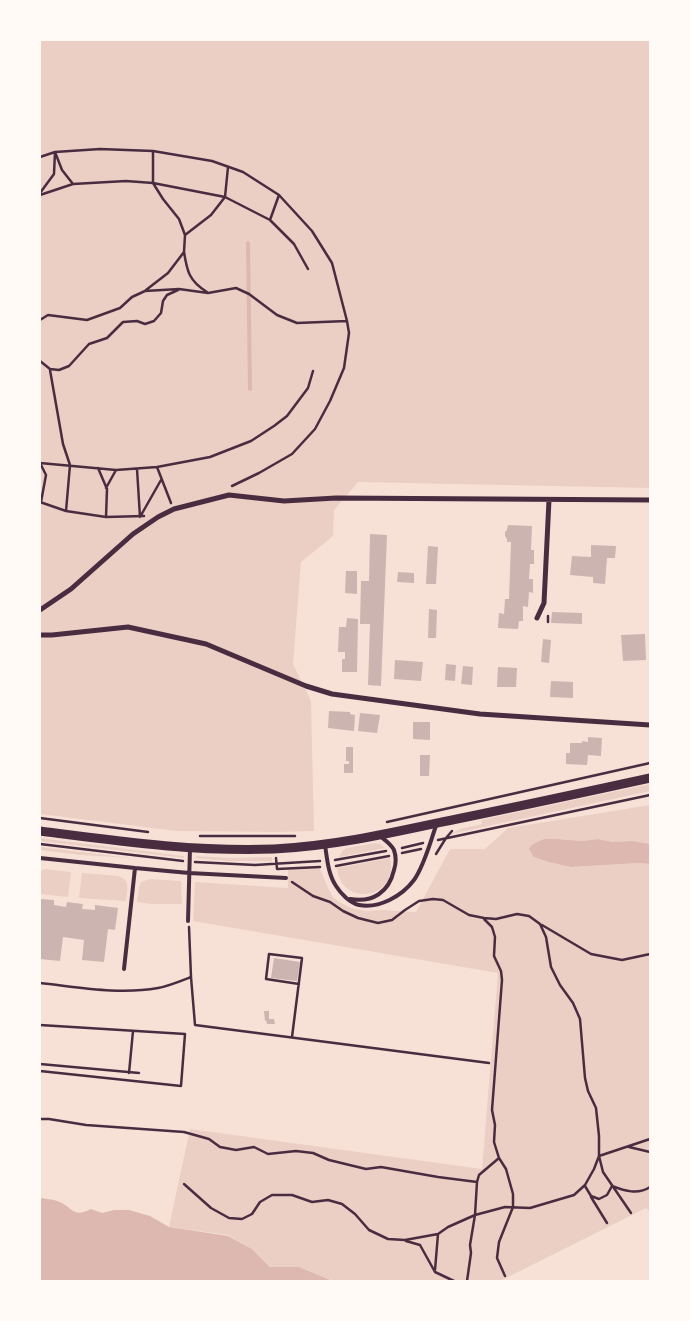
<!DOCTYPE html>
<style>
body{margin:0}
#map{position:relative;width:690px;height:1321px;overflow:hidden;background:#f7e1d7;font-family:"Zilla Slab",serif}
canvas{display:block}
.frame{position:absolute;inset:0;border:41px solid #fffaf5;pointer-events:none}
</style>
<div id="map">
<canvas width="690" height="1321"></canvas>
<div class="frame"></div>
</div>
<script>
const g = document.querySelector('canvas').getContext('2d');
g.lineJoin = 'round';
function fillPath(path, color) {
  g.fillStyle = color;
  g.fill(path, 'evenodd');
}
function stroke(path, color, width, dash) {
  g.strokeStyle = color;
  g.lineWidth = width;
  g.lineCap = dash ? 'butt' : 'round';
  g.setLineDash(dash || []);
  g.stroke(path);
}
fillPath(new Path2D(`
 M40 40H650V488L358 482 334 510 333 536 301 562 293 664 311 701 314 831 277 832 176 831 40 814Z
 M650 784V791L451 834 460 829 482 824 481 820Z
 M650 805V844L632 841 613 842 598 839 582 841 557 839H544L533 844 534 857 548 862 571 867 639 863 650 864V1212L646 1208 500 1281H334L299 1267H271L252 1249 228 1235 169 1227 190 1129 482 1169 498 973 193 921 195 882 288 888V870L316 868 320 869 329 890 333 897 339 902 351 908 366 911 382 910 416 912 450 849H485L508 828Z
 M40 838 184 856V858L40 841Z
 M376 843 380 844 385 848 339 857 343 850 347 848Z
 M40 847 131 858 81 855 40 850Z
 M197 856 230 858 272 857V861H227L195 858Z
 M390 858C399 900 341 908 337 868Z
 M45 869 71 872 68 897 40 894V871Z
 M82 873 119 876C131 881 127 891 126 901L79 898Z
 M150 879 181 881 182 904H151L137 902 139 887 141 882Z`), '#ebcfc5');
fillPath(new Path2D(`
 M544 839H557L582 841 598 839 613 842 632 841 650 844V864L639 863 571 867 548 862 534 857 529 849 533 844Z
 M40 1198C45 1199 52 1199 57 1201 73 1206 71 1219 91 1209L102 1213 114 1210H129L150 1216 169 1227 228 1236 252 1249 270 1267H299L333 1281H42L40 1277Z`), '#dcb8b0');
stroke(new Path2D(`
 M248 243 250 389`), '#dcb8b0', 4);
fillPath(new Path2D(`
 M508 525 532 526 531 550H534V564H530L529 579H533V593L529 592 528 607 523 606V621H519L518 629 498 628 499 613 504 614 505 599H509L511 542H507V539L505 536V532L507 530Z
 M370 534 387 535 381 686 368 685 370 624H360L361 581H369Z
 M591 545 616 546 615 558H607L605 584 593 583V577L570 575 572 556 591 557Z
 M428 546 438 547 436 584H426Z
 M346 571H357V594L345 593Z
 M398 572 414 573V583L397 582Z
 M429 609 437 610 436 638H428Z
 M552 612 582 613V624L551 623Z
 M347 618 358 619 357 672H342V659H345V652H338L339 627H346Z
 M645 634 646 660 623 661 621 635Z
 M543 639 551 640 549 663 541 662Z
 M395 660 423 662 421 681 394 679Z
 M446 664 456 665 455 681 445 680Z
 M463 666 473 667 472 685 461 684Z
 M498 667 517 668 516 687H497Z
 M551 681 573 682V698L550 697Z
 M329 711 350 712V714L355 715 354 731 328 728Z
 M360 713 380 715 377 733 358 731Z
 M413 722H430V740L413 739Z
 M588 737 602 738 601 756 588 755 587 765 566 764V753H570V743H582V741L588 742Z
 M346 747H353V773H344V764H349V761H346Z
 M420 755H430L429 776H420Z
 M40 899 54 900V905L66 907 67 902 83 904 82 909 95 910V905L118 908 115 930 108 929 104 962 82 960 84 940 63 937 60 961 40 959Z
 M274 958 300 962 297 981 271 978Z
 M264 1011H269V1019H274L275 1024H267L266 1020 265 1021Z`), '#ccb4b1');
stroke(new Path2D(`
 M40 157 55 152 100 149 153 151 212 161 243 172 279 195 312 231 332 263 347 321 349 333 344 368 330 401 315 429 292 454 259 473 232 486
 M40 193 54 174 55 152 62 170 73 184
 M40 195 73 184 126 181 153 183 225 197 270 220 294 244 308 269
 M270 220 279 195
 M185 235 211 215 225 197 228 167
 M184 252C187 271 189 281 207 292
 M146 290 168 273 184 252 185 235 179 219 163 199 153 183V151
 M40 320 48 315 87 320 120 308 132 297 145 291 179 289 208 293 236 288 249 294 277 315 297 323 347 321
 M40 361 50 369 59 370 69 366 89 344 107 338 123 322 137 321 145 324 154 321 161 313 163 301 167 295 178 290
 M50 370 63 444 70 465 66 511
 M40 463 116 470 157 467 210 457 251 441 274 426 287 416 308 388 313 371
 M40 463 46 475 41 502
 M157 467 171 503
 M98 468 107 489 106 517
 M137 469 140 517 161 480
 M106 488 116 470
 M40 502 66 511 106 517 144 516
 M548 622V616
 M40 818 148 832
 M387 822 650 763
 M200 836H295
 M438 840 650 795
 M40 844 183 861
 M402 848 423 843
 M402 853 421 849
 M436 854 446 838 452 831
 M276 858 277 869 320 867
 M335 860 386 851
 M195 862 255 865 320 861
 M336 866 389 856
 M484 919 492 927 495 937 494 956 501 971 502 980 492 1110 495 1125 494 1142 499 1158 506 1169 513 1194V1207L499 1242 497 1258 505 1276
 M542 925 591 954 622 960 650 954
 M191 977 195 1025 489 1063
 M40 983C78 987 119 995 158 988 169 986 181 981 191 977L189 927
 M40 1025 185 1034 181 1086 40 1071
 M292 1037 302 958 269 954 266 979 299 984
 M40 1064 139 1073
 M129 1073 133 1031
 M40 1119H49L86 1125 184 1132 209 1139 220 1147 236 1150 254 1147 268 1154 296 1151 313 1153 329 1160 366 1169 381 1167 438 1177 477 1182 479 1175 499 1158
 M629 1147 650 1152
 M184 1184 211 1208 229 1218 242 1219 252 1214 260 1202 272 1195H292L312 1202 328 1200 342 1204 355 1214 369 1230 388 1239 405 1240 438 1234 448 1227 475 1215 505 1207 530 1208 574 1195 585 1185 594 1169 599 1156V1136L596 1108 588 1091 585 1078 580 1019 573 1003 560 985 551 967 546 937 540 924 529 916 517 914 496 919 484 918 469 915 443 900 433 899 419 901 405 910 392 920 378 923 358 918 343 911 330 902 313 896 292 882
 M585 1186 591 1196 599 1199 607 1195 612 1186C625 1191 638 1195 650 1187
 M591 1197 607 1223
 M631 1213 603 1172 599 1156 650 1139
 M406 1241 420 1245 435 1272 454 1281
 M435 1270 438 1234
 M467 1281 471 1253 470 1245 475 1215 477 1182`), '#4a2c40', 2.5);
stroke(new Path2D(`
 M325 845C327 858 328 874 336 886 341 894 350 903 359 905 379 909 402 896 414 880 425 864 430 842 437 823
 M40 858 135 868 189 873 286 878
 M350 899C373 903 389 892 394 870 396 864 396 856 394 850 391 844 385 840 380 836
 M188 921 190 848
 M124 969 135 868`), '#4a2c40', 4);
stroke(new Path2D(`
 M40 610 71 589 133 534 158 517 174 509 229 495 284 501 336 498 650 500
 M537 618 544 603 549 500
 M40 635H52L128 627 206 644 306 686 332 694 480 714 650 725`), '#4a2c40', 5);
stroke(new Path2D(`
 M40 831C118 841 195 852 274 849 332 846 386 834 442 822 512 808 581 793 650 778`), '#4a2c40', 9);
</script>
